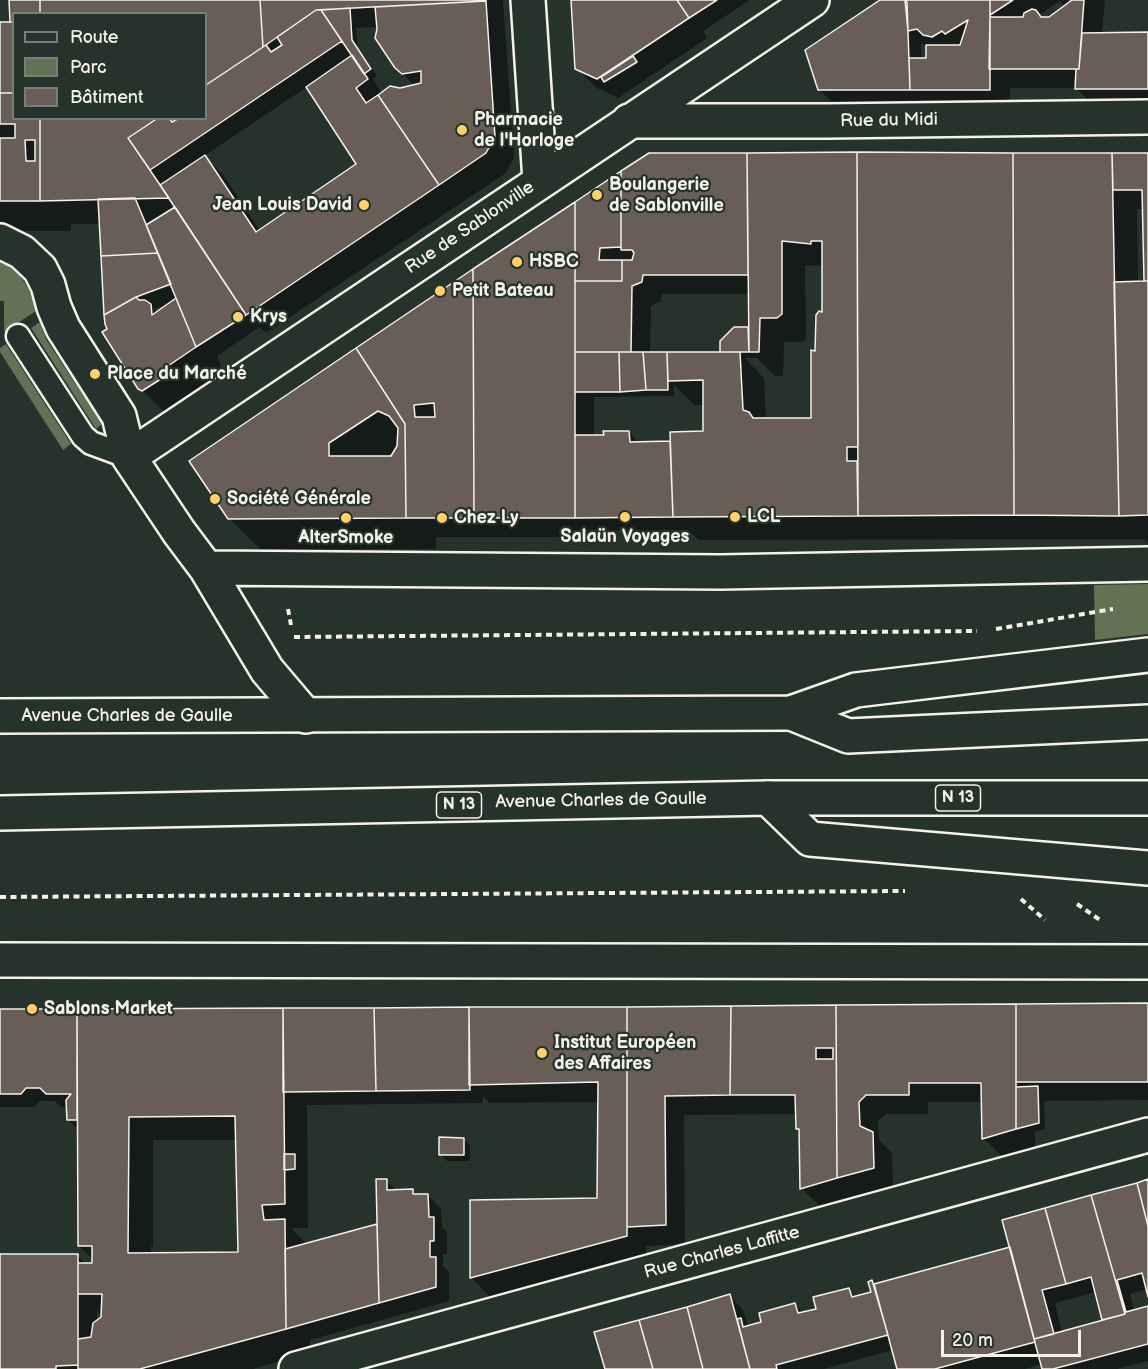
<!DOCTYPE html>
<meta charset="utf-8">
<style>
body{margin:0}
#map{position:relative;width:1148px;height:1369px;overflow:hidden;background:#26332d;font-family:"Balsamiq Sans",sans-serif}
canvas{display:block}
.legend{position:absolute;left:12px;top:12px;width:195px;height:108px;box-sizing:border-box;background:#26332d;border:2px solid #787f78;margin:0;padding:8px 10px;list-style:none;font-size:18px;color:#f4f1e8}
.legend li{display:flex;align-items:center;gap:12px;height:30px}
.legend b{width:30px;border:2px solid #787f78}
.scale{position:absolute;left:941px;top:1330px;width:140px;height:27px;box-sizing:border-box;border:3px solid #f4f1e8;border-top:0;padding-left:8px;font-size:18px;line-height:21px;white-space:nowrap;color:#f4f1e8;-webkit-text-stroke:4px #26332d;paint-order:stroke}
</style>
<div id="map">
<canvas width="1148" height="1369"></canvas>
<ul class="legend">
<li><b style="height:8px;background:#26332d"></b>Route</li>
<li><b style="height:16px;background:#617255"></b>Parc</li>
<li><b style="height:16px;background:#695d57"></b>Bâtiment</li>
</ul>
<div class="scale">20 m</div>
</div>
<script>
const g = document.querySelector('canvas').getContext('2d');
g.lineJoin = 'round';
function fillPath(path, color) {
  g.fillStyle = color;
  g.fill(path, 'evenodd');
}
function stroke(path, color, width, dash) {
  g.strokeStyle = color;
  g.lineWidth = width;
  g.lineCap = dash ? 'butt' : 'round';
  g.setLineDash(dash || []);
  g.stroke(path);
}
function drawText(font, color, halo, rows, align = 'center') {
  g.font = font + ' "Balsamiq Sans",sans-serif';
  g.lineWidth = 4.5;
  g.setLineDash([]);
  g.textBaseline = 'middle';
  g.strokeStyle = halo;
  g.fillStyle = color;
  for (const [text, x, y, turn = 0] of rows) {
    g.save();
    g.translate(x, y);
    g.rotate((+turn || 0) * Math.PI / 180);
    g.textAlign = isNaN(turn) ? turn : align;
    if (halo) g.strokeText(text, 0, 0);
    g.fillText(text, 0, 0);
    g.restore();
  }
}
fillPath(new Path2D(`
 M0 261C22 273 30 287 36 311L4 332V301H0Z
 M40 322 46 339 102 424 96 429 31 328Z
 M6 344 71 444 63 450 0 352V348Z
 M1148 584V634L1095 640 1094 585Z`), '#617255');
fillPath(new Path2D(`
 M11 0H503L514 157 506 173 266 333 260 327 217 356 226 379 171 419 140 388 109 329 101 224H71V231H0V23H11ZM14 14H206V118H14ZM379 27 396 67 415 86 382 93 373 79 377 76 358 48 356 28ZM307 87 359 164 260 231 224 176 204 156ZM173 302 158 313 154 309Z
 M572 0H750L703 31 707 38 618 98 597 88 577 69Z
 M882 0H1068L1070 3 1074 0H1105L1102 34H1148V102H1090L1076 88H1010L1009 109H931L925 103H833L819 89ZM1060 1 1065 7 1049 19H1043L1039 15ZM921 42 927 48V60H921Z
 M650 154H1148V543L1144 539 699 540 688 530 594 531V537H436V549H260L229 518ZM1137 209H1144L1148 282 1138 283ZM805 265 824 266V313L817 352 813 420H766L764 378 745 358H757L775 376H783L784 342H802L806 339ZM662 294H750V331L747 329 722 353 650 354 651 306 661 301ZM674 385 694 405H704V433L672 443H639L629 432 594 436V397L674 396ZM397 450 392 457H385Z
 M1148 1005V1100L1044 1101 1045 1129 1035 1132V1148L1003 1157 983 1138V1102H928V1114H886L878 1121 879 1140 892 1153 893 1187 821 1207 801 1188V1132L797 1129V1114L684 1115 685 1244 646 1246V1255L490 1297 471 1277 599 1199V1102L490 1103 483 1096V1103L307 1105 308 1228H291L307 1244 378 1225 386 1181 397 1191H412L417 1196 428 1195 441 1209 442 1227 447 1232V1254H443V1266L449 1272V1301L310 1340V1353L253 1369H0V1255H77L86 1264H94V1260L79 1246V1130L68 1120V1107H61L55 1101H40L34 1107H0V1011ZM153 1140H237L239 1253 151 1254V1246H153ZM97 1311 103 1317 97 1322Z
 M464 1139 470 1146V1161H447L440 1154Z
 M1148 1181V1291L1147 1289 1130 1294 1134 1311 1148 1308V1361L1117 1369H1043L1042 1364 1025 1369H898L893 1350 824 1369H606L730 1296 743 1310 748 1327 763 1323 795 1304 804 1313 818 1310 849 1290 857 1298 873 1293 872 1282 875 1285 1011 1248ZM1096 1292 1104 1321 1062 1333 1055 1303Z`), '#0007');
const building = new Path2D(`
 M9 0H40V14H14V22H10Z
 M40 0H260L263 47 206 85V14H40Z
 M260 0H486V1L316 10 263 47Z
 M571 0H677L689 18 597 79 575 69Z
 M677 0H717L689 18Z
 M880 0H905L907 2 910 90H818L805 50Z
 M905 0H990V90H910L909 58H926V45H960L968 20 945 34 942 31 932 37 923 35 917 29 908 31Z
 M990 0H1013L990 15Z
 M1072 0H1084L1079 69H989L990 17H1023L1024 13 1032 9 1036 10 1041 17H1049Z
 M486 1 495 137 486 153 439 185 378 95 390 86 400 88 421 83V71L402 74 395 68 375 38 377 29 375 7Z
 M350 8 352 40 371 69 364 74 321 10Z
 M316 10H321L342 41 150 170 128 138 158 118H169L172 122 179 118H206V85L266 45 271 52 282 45 277 37Z
 M0 22H14V93H0Z
 M1148 32V89H1075L1076 69H1079L1082 33Z
 M352 55 368 79 356 88 366 103 378 95 439 185 246 315 160 185 205 155 256 232 356 164 306 87Z
 M633 56 637 62 604 82 601 77Z
 M0 93H14V118H40V201H0V138H15V124H0ZM25 140H35V161H26Z
 M40 118H158L128 138 169 198 40 201Z
 M857 152 858 447H847V461H857L858 516 673 517 670 432 703 431V380L668 381 667 352H740L743 410 749 412 753 418H811V350L815 351 816 315 819 311 822 312V241H811V244L782 241V314L777 318H760L759 352H749L747 153Z
 M857 152 1013 153 1014 515 858 516Z
 M649 153H747L748 275H643L642 282 632 286 631 352H575V281H622V260H632L634 253 632 250H621V171Z
 M1013 153H1112L1119 516 1014 515Z
 M1112 153H1148V281H1144L1142 190H1113Z
 M621 171V247L600 248 599 260H622V281H575V202Z
 M135 198 158 253 101 256 98 199Z
 M575 202V518H474L473 269Z
 M175 207 246 315 196 347 146 225Z
 M158 253 171 284 136 297 104 315 101 256Z
 M473 269 474 518H406L405 424 356 348ZM434 403 435 417H415L414 405Z
 M1144 281H1148V515L1119 516 1114 282Z
 M136 297 139 300H145L151 304 152 315 176 298 196 347 168 366 172 372 142 391 138 389 102 332 107 329 105 324 104 315Z
 M734 327H748L749 352H720V341Z
 M356 348 405 424 406 518 228 519 189 461ZM378 411 389 416 398 428 397 446 391 456H329V443Z
 M575 352H619L620 392H575Z
 M619 352H643L646 390 620 392Z
 M643 352H667L668 390H646Z
 M603 431H629L630 442 670 441 673 517 575 518V435H604Z
 M1148 1003V1082H1016V1004Z
 M1016 1004V1129L982 1139 981 1083H909V1095H866L859 1102 860 1126 873 1132 874 1168 837 1178 836 1005Z
 M836 1005 837 1178 800 1189 799 1129H796L795 1095H730L731 1006ZM816 1048H833V1059H816Z
 M731 1006 730 1095 665 1096 666 1225 627 1227V1007Z
 M469 1007 470 1090 376 1091 374 1008Z
 M469 1007H627V1236L470 1278V1200L597 1198 598 1082 469 1085Z
 M283 1008 285 1204 262 1205 264 1220 285 1219 286 1329 140 1369H78V1339L91 1337 93 1323 101 1317 102 1294H78V1263H92V1246H78L77 1009ZM235 1116 238 1252 128 1253 129 1117Z
 M283 1008H374L376 1091 283 1092Z
 M0 1009H77V1120H67L66 1100 71 1094H46L40 1088H26L21 1094H0Z
 M1038 1086 1039 1123 1016 1129V1087Z
 M439 1137 464 1138V1155H439Z
 M284 1154H295V1169L284 1170Z
 M376 1179H387V1190L413 1189V1194H428L429 1217H434V1241H430V1257H436V1287L379 1303Z
 M1148 1179V1226L1137 1183Z
 M1137 1183 1148 1226V1297L1142 1273 1117 1280 1126 1312 1148 1306V1344L1053 1369H1042L1034 1339 1125 1314 1091 1195Z
 M1091 1195 1125 1314 1102 1320 1091 1277 1066 1284 1045 1208Z
 M1045 1208 1066 1284 1042 1290 1054 1334 1034 1339 1002 1220Z
 M377 1224 379 1303 286 1329 285 1249Z
 M1010 1247 1035 1342 935 1369H897L874 1284Z
 M0 1254H78V1365L56 1366V1369H0Z
 M872 1280 888 1335 776 1365 777 1369H750L737 1319 741 1318 743 1327 761 1322 759 1313 795 1303 798 1313 816 1309 813 1297 849 1288 852 1297 871 1292 868 1282Z
 M730 1294 750 1369H703L687 1307Z
 M687 1307 703 1369H653L639 1320Z
 M639 1320 653 1369H605L594 1332Z`);
fillPath(building, '#695d57');
stroke(building, '#f4f1e8', 1.5);
const lane = new Path2D(`
 M18 336 83 436 91 443 129 457`);
const street = new Path2D(`
 M528 0 540 181
 M629 121H828L1148 117
 M0 241 22 252 40 269 48 285 54 307 63 328 119 416 129 457 179 532 206 568 267 670 306 716
 M129 457 812 0
 M206 568 720 572 1148 564
 M0 960 1148 962
 M296 1369 1148 1135`);
const primary = new Path2D(`
 M0 716 791 713 856 690 1148 655
 M0 813 768 798 810 839 1148 868`);
const highway = new Path2D(`
 M791 713 848 736 1148 722
 M768 798H1148`);
stroke(lane, '#f4f1e8', 27);
stroke(street, '#f4f1e8', 38);
stroke(primary, '#f4f1e8', 38);
stroke(highway, '#f4f1e8', 38);
stroke(new Path2D(`
 M288 609 291 625
 M996 629 1113 609
 M294 637 977 631
 M0 897 905 891
 M1021 899 1045 920
 M1077 904 1100 920`), '#f4f1e8', 4, [6, 4.5]);
stroke(lane, '#26332d', 22);
stroke(street, '#26332d', 33);
stroke(primary, '#26332d', 33);
stroke(highway, '#26332d', 33);
for (const [x, y, r, color] of [
 [462,130,6,"#ffd166"],
 [597,195,6,"#ffd166"],
 [364,205,6,"#ffd166"],
 [517,262,6,"#ffd166"],
 [440,291,6,"#ffd166"],
 [238,317,6,"#ffd166"],
 [95,374,6,"#ffd166"],
 [215,499,6,"#ffd166"],
 [625,517,6,"#ffd166"],
 [735,517,6,"#ffd166"],
 [346,518,6,"#ffd166"],
 [442,518,6,"#ffd166"],
 [32,1009,6,"#ffd166"],
 [542,1053,6,"#ffd166"]
]) {
  const dot = new Path2D();
  dot.arc(x, y, r, 0, 2 * Math.PI);
  g.fillStyle = color;
  g.fill(dot);
  stroke(dot, '#26332d', 2);
}
for (const [x, y, w] of [
 [958,798,45],
 [459,805,45]
]) {
  const box = new Path2D();
  box.roundRect(x - w / 2, y - 13, w, 26, 4.5);
  g.fillStyle = '#26332d';
  g.fill(box);
  stroke(box, '#f4f1e8', 1.5);
}
drawText('bold 16px', '#f4f1e8', null, [
 ["N 13",958,798],
 ["N 13",459,805]
]);
drawText('bold 18px', '#f4f1e8', '#26332d', [
 ["Pharmacie",474,120],
 ["de l'Horloge",474,141],
 ["Boulangerie",609,185],
 ["de Sablonville",609,206],
 ["Jean Louis David",352,205,"right"],
 ["HSBC",529,262],
 ["Petit Bateau",452,291],
 ["Krys",250,317],
 ["Place du Marché",107,374],
 ["Société Générale",227,499],
 ["LCL",747,517],
 ["Chez Ly",454,518],
 ["Salaün Voyages",625,537,"center"],
 ["AlterSmoke",346,538,"center"],
 ["Sablons Market",44,1009],
 ["Institut Européen",554,1043],
 ["des Affaires",554,1064]
], 'left');
drawText('18px', '#f4f1e8', '#26332d', [
 ["Rue du Midi",889,121,-1],
 ["Rue de Sablonville",470,228,-34],
 ["Avenue Charles de Gaulle",127,716],
 ["Avenue Charles de Gaulle",601,801,-1],
 ["Rue Charles Laffitte",722,1253,-15]
]);
</script>
